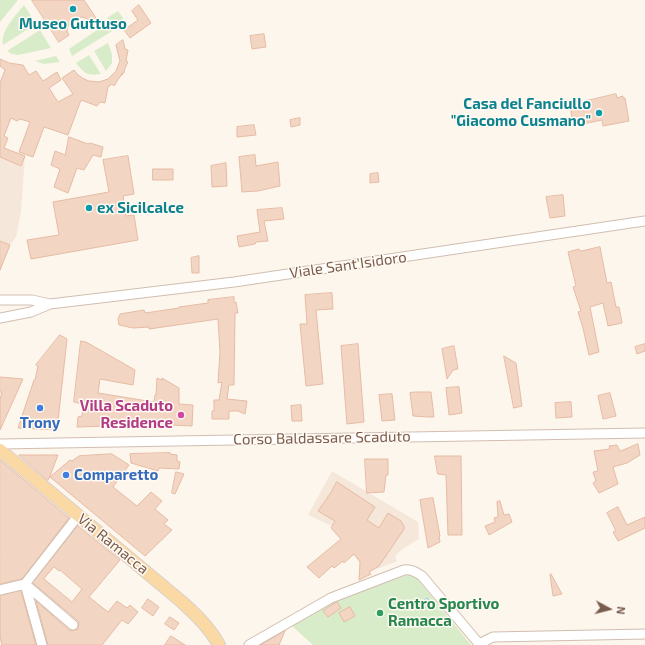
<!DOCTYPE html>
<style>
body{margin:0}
#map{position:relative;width:645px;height:645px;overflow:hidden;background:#fdf6ec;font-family:"Exo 2",sans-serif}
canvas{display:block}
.north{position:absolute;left:589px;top:589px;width:40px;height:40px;-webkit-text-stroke:3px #fffaf3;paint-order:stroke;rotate:97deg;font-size:11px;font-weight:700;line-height:16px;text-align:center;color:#7a5c4d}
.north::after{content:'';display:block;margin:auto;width:14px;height:18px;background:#7a5c4d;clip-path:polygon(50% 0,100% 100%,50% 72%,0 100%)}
</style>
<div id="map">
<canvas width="645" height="645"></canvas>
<div class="north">N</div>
</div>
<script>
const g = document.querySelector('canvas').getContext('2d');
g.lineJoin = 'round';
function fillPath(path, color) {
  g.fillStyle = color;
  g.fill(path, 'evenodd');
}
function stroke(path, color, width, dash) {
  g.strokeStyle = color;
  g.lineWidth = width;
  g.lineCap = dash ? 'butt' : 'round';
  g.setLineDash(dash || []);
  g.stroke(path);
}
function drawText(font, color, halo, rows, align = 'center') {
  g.font = font + ' "Exo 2",sans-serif';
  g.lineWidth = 3;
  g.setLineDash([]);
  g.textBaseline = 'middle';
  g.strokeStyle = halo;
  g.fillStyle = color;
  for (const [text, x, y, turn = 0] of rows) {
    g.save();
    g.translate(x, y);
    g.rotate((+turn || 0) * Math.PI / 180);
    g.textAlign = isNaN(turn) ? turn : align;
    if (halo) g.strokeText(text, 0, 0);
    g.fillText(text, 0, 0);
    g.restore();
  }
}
fillPath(new Path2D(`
 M0 146 25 156 21 212 16 237 10 245 0 271Z
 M332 471 418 522 419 539 404 548 397 554 395 558 398 561 369 572 331 528 332 526 308 515Z`), '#f5e8da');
fillPath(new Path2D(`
 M0 0H18L0 22Z
 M24 5 36 24 3 45C0 31 16 15 24 5Z
 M118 11 123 18 117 28 72 56 69 49 109 22 107 18Z
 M40 30 51 48 18 55 12 54 7 51Z
 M108 43 112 54V63L106 71 94 51Z
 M89 55 101 74C87 76 85 74 76 63Z
 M56 56 60 62 44 64 35 61Z
 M410 574 415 576 471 645H313L292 626 337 600Z`), '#d8ecc9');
const water = new Path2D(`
 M427 598 431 602 422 611 418 607Z`);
fillPath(water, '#bfe3e8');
stroke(water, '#a5d3da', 1);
const building = new Path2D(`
 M32 0H84L96 18 91 21 83 17 78 18 71 23 68 26 67 31 69 35 59 42Z
 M139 5 151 23 130 38 124 30 138 20 132 11Z
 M264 34 266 47 252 49 250 36Z
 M123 40 125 49 128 50 126 61 128 62 125 68 124 73H122L121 75 123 74 119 78 114 86 112 84 108 87 105 103 100 102 97 106 81 100 68 135 44 127 33 157 19 152 30 122 20 119 17 121 11 118 4 136 8 138 4 148 25 156 21 166 0 157V83L5 70 0 66V59L9 63 23 65 29 75 36 71 43 81 57 72 61 80 49 88 58 102 73 94 62 78 74 70 78 75 84 79 89 81 99 82 108 79 116 71 120 61 116 45Z
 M616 94 617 98 623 96V98H625L629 121 603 126 602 120 573 126 570 105Z
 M300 118V125L291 127 290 120Z
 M254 125 256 135 237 137V127Z
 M69 137 88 144 90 143 103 147 101 157 93 155 84 170 77 168 68 193 54 187 60 169 51 165 55 151 65 155Z
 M255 155 256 166 278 162 280 186 258 191 242 192 239 157Z
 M128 156 134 194 123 196 126 216 134 215 138 240 31 259 27 240 59 235 53 202 109 192 103 160Z
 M226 163 227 186 212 187 211 166Z
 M153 169H173V180H153Z
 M378 173 379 182 370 183V174Z
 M563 195 565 216 550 218 546 197Z
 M282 208 284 219 264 221 268 241 256 242 255 244 239 247 237 236 260 232 257 210Z
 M0 241 10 245 0 270Z
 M600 247 607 283 611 282 616 307H619L622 323 608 326 603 303 590 307 599 352 589 355 583 328 578 312 581 311 573 287 576 286 568 252 579 249 580 251Z
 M199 256V273H192L191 258Z
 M332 293 333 309 316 310 323 384 306 386 300 324H307L305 295Z
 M234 297V303L236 302 238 313H235L234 385H229L227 399 247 401 245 414 238 411H229V419H212V411H214V400H219L222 382 218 383 220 352 218 319 149 329V327L133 328 119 325 118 319 120 314 144 310 145 313 179 308V307L208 303V300Z
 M60 335 67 339 57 430 18 428 34 380H35L38 366 36 365Z
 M81 341 86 342 135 370 133 385 100 379 98 393 154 402 155 395H156L157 378 162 380V378L179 388V404L193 405 192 426 170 425V424H138V425L77 427 78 417 82 416 83 404 74 402Z
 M358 344 364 422 347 424 341 346Z
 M645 344V351L637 354 635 347Z
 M454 346 458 369 453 370 447 379 442 349Z
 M504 356 516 363 522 406 514 408Z
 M0 377 23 379 0 430V399L2 392H0Z
 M459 387 462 413 449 415 446 388Z
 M415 392H431L434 417H428L413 416 410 393Z
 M610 393 616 416 603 419 598 396Z
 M392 394 395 420 382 421 379 395Z
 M571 402 572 417 556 418 555 403Z
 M301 405 302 421H292L291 406Z
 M638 444 640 455 627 463 613 467 618 484 599 493 593 483 596 481 593 472 598 471 594 451 610 449 609 446 617 445 620 451Z
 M170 453V454L177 455V461L180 462 179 469 159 468 158 471 131 463 130 454Z
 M112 454 129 465 113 487 137 506 151 492 162 501 155 509 168 520 164 524 172 530 145 556 50 477 70 460 72 461 79 456Z
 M19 455H58L50 476 48 480Z
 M435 456H461L462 535H448L446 475 438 474Z
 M365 459H388V475H386L384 492 367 493Z
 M0 460 69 518 22 579 0 584Z
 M176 472 184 474 175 494 172 493Z
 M337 482 375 507 367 520 379 528 388 513 401 521 404 526V529L394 544 379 566 369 572 371 574 359 580 360 562 354 554 344 563 343 561 334 568 332 566 319 578 307 567 341 539 331 528 335 521 318 511 330 494Z
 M433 498 440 536H439L440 542 428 548 420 500Z
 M500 501 504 515 509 514 512 522 489 535 485 526 495 522 494 518 498 517 497 502Z
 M618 507 627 525 645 517V528L618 541 613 532 616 531 607 513Z
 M78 526 120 560 89 597 108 612 117 601 127 608 130 605 138 612 128 624 122 620 102 645H48L36 601 69 630 72 631 78 629 79 623 77 620 33 583ZM54 567 59 571 60 570 82 589 72 602 44 579Z
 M551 574 562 594 553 596 550 575Z
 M21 591 36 645H2L0 637V596Z
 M148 599 159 607 153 616 142 608Z
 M337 602 341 608 328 617 323 611Z
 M350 607 355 616 344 622 339 613Z
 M170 617 179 623 174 630 165 624Z
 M285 631 279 645H261Z
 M171 636 185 645H165Z`);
fillPath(building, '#f3d5c3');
stroke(building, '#e6bba3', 1);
const minor = new Path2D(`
 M0 300H32L50 304
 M0 318 31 312 50 304 234 282 645 221
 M0 444 645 433
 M25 584 42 645
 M25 584 73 625
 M0 590 25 584 78 516
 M479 644 493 637 645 634
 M249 645 331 598 404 570C411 569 416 572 422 576L480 645`);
const major = new Path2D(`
 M0 450 182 602C196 615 210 628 219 645`);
stroke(minor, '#d1beb0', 11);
stroke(major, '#dad1cd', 14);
stroke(minor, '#fff', 9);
stroke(major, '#fbd9a5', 12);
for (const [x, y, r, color] of [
 [73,9,4,"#0f9aa8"],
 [599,113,4,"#0f9aa8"],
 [89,208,4,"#0f9aa8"],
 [40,408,4,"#3f7fe0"],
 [181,415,4,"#d1479c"],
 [66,475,4,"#3f7fe0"],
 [380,613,4,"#2e9e5b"]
]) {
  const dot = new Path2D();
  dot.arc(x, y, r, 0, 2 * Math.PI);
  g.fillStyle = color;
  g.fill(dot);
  stroke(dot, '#fffaf3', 1.5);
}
drawText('bold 15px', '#0d838f', '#fffaf3', [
 ["Museo Guttuso",73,24],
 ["Casa del Fanciullo",591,104,"right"],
 ["\"Giacomo Cusmano\"",591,121,"right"],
 ["ex Sicilcalce",97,208,"left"]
]);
drawText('15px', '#7a5c4d', '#fffaf3', [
 ["Viale Sant'Isidoro",348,265,-8],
 ["Corso Baldassare Scaduto",322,438,-1],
 ["Via Ramacca",113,544,39]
]);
drawText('bold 15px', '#b23c85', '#fffaf3', [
 ["Villa Scaduto",173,406],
 ["Residence",173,423]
], 'right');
drawText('bold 15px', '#366cbe', '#fffaf3', [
 ["Trony",40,423],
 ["Comparetto",74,475,"left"]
]);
drawText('bold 15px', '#27864d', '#fffaf3', [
 ["Centro Sportivo",388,604],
 ["Ramacca",388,621]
], 'left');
</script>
